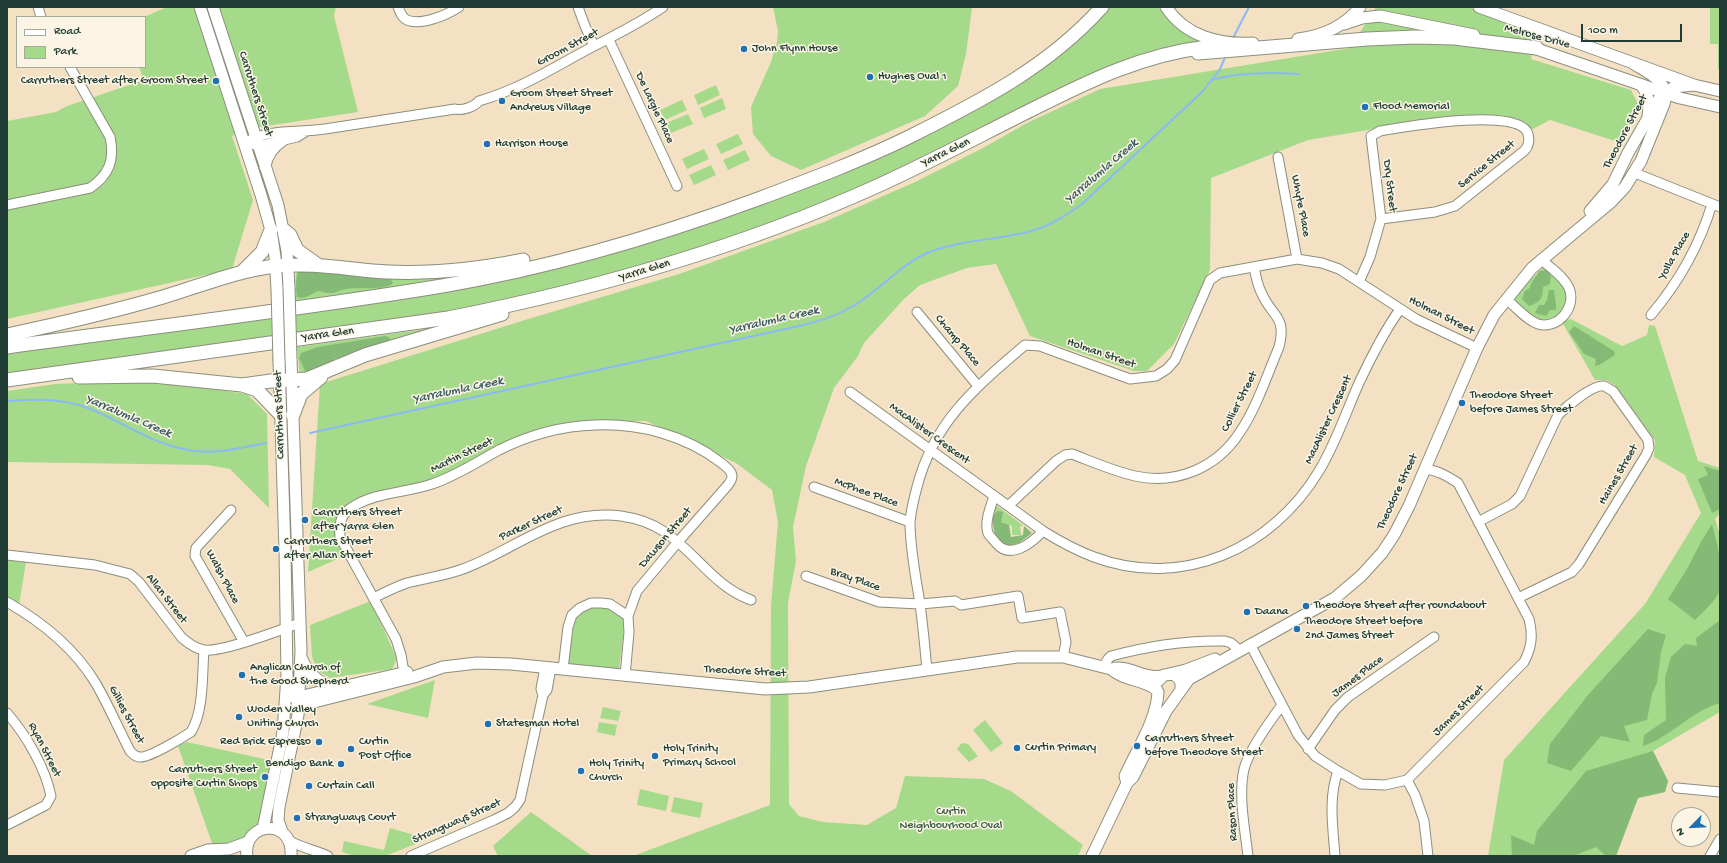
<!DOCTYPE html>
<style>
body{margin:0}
#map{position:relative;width:1727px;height:863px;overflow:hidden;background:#f4e1c4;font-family:"Gochi Hand",sans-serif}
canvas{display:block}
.frame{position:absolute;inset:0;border:8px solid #1f3d34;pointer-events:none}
.legend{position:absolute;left:16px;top:16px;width:130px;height:52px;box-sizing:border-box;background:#fcf5e5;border:1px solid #a4ab9e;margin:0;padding:5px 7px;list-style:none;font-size:12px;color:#1f3d34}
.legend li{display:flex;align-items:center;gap:8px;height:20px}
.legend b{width:20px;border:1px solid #a4ab9e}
.north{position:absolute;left:1671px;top:807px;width:40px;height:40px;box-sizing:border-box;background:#fcf5e5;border:1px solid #a4ab9e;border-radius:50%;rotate:246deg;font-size:11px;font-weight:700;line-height:16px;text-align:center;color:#1f3d34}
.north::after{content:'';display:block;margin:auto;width:14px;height:18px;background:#1f6fb2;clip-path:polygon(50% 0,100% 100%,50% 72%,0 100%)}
.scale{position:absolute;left:1581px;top:24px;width:101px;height:18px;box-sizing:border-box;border:2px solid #1f3d34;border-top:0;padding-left:5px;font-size:12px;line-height:14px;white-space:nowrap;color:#1f3d34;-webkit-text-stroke:3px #fcf5e5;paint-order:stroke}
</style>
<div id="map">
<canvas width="1727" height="863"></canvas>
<div class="frame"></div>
<ul class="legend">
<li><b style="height:5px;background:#fff"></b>Road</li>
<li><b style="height:11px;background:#a5da8a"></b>Park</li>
</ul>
<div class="north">N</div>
<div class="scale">100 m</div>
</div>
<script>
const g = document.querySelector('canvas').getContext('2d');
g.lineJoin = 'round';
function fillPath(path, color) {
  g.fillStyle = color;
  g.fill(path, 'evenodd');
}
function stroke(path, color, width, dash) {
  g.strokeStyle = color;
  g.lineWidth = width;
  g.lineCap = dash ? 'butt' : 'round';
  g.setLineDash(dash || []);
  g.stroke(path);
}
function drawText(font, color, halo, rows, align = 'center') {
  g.font = font + ' "Gochi Hand",sans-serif';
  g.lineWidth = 3;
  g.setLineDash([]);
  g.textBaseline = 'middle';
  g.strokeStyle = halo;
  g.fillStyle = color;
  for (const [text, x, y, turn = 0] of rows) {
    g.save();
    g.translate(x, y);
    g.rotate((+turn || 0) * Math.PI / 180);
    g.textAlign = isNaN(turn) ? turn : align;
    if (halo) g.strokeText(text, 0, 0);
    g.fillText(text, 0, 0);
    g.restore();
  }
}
fillPath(new Path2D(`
 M167 7H336L334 16 358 112 260 127 232 136 253 200 232 269 7 319V121L56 112 67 106 144 80 139 67H145V17H144Z
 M773 7H972L966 54 958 86 925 116 801 170 771 156 753 134 751 107 771 62 777 42 778 31Z
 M1108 7H1163L1196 38 1203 42 1182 47 890 177 686 255 523 296 433 314 7 373V352L618 251 970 110Z
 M1376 7H1468L1537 32 1531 59 1631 90 1638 104 1621 143 1550 120 1531 130 1524 122 1516 118 1447 117 1308 140 1211 178 1210 270 1174 344 1147 371H1134L1030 336 996 264 967 268 920 285 904 299 864 343 858 356 834 388 806 466 793 527 796 561 788 603 789 804 799 816 823 822 867 825 896 808 905 776 984 779 1011 791 1083 845 1078 856H633L770 805 771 605 778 522 772 490 736 463 646 421 576 422 521 437 429 482 349 504 338 519 335 537 344 556 308 572 320 384 525 320 679 274 824 222 915 182 983 148 1027 123 1100 89 1350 48Z
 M1710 7H1720V69H1718V44H1710Z
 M716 85 720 95 698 105 694 95Z
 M722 98 726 109 704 118 700 108Z
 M682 100 687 110 665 120 660 110Z
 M688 114 693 124 671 133 666 123Z
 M738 134 743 144 721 154 716 144Z
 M704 149 709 159 687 169 682 159Z
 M745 150 750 160 728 170 723 160Z
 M711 165 716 175 694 185 689 175Z
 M1544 267C1551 272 1560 279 1564 287 1573 303 1560 324 1542 320 1531 317 1522 308 1514 300L1522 288Z
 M296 271 473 274 409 285 295 301Z
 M1571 319 1622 346 1647 335 1649 325 1655 326 1698 461 1720 468V513L1715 519 1720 535V712L1653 751 1668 781 1665 792 1638 798 1616 856H1488L1504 760 1645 604 1701 513 1685 475 1654 457 1655 440 1615 385 1606 380H1595L1562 322Z
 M434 328 300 376 297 347Z
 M151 380 247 394 267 414 269 508 230 469 208 465 7 462V391L55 384Z
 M997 506 1024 526H1020L1021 535H1012V526L1001 522 997 511 992 517 993 508Z
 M7 560 26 562 19 605 7 596Z
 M371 601 397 659 392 669 330 678 318 671 312 657 310 625Z
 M600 605 626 614 619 670 566 666C570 638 565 608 600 605Z
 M435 680 428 718 367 704Z
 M603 707 621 711 618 721 600 718Z
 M985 720 1003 743 991 752 973 730Z
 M599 722 617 725 615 736 597 732Z
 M187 742 273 761 259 826 245 841 213 846 178 746Z
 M964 743 968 744 978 756 969 762 957 749 961 744Z
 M640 789 669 796 666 811 637 805Z
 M674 797 703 803 700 818 671 812Z
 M531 812 592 856H498L493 846Z
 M390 828 428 839 385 856H355L342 852 344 841 384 850Z`), '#a5da8a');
fillPath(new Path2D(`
 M1548 270 1551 277 1550 284 1543 287C1543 299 1540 302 1529 306L1522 299 1525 291 1530 288C1531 281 1536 278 1539 271Z
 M299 271 390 278 393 283C386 291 357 287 346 289 339 290 335 294 328 293 325 293 321 291 318 291 311 294 305 300 297 297 296 289 295 278 299 271Z
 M1549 290H1554L1556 304V310H1550L1546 316 1535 313 1539 305H1544L1547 300Z
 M1574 326 1614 351 1615 355 1599 365 1595 366 1596 359 1584 354 1569 332Z
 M385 336 389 337 391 342 345 358H335L328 365 306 373 299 358 301 353 318 347Z
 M1704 466 1720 471V509L1712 513 1698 479 1708 475Z
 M997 511 1003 512 1001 522 1009 525 1011 537 1023 535 1024 526 1032 533 1019 543 1006 547 995 537 992 517Z
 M1712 524C1717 545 1724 567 1720 589 1718 599 1703 612 1695 620L1668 599 1687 569 1701 542Z
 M1720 620V703C1691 711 1671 737 1643 746L1644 735 1666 720 1665 677 1671 657 1685 644 1697 646 1696 638Z
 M1648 629 1666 635 1661 652 1657 683 1652 694 1647 720 1624 726 1630 742 1601 736 1571 771 1547 763 1550 744 1588 695Z
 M1653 751 1668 781 1665 792 1638 798 1616 856H1606L1596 847 1573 856H1512L1511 835 1534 845 1537 831 1586 771Z`), '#84ba76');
stroke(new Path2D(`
 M1233 38 1249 7
 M1211 80C1240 72 1269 72 1299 74
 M7 401C35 399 61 398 88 408 122 421 151 444 188 450 214 455 241 448 266 443
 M310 433 799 326C818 322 836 316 853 306 879 291 900 265 927 253 960 240 995 240 1028 232 1048 227 1065 216 1082 204L1202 92 1220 69 1226 55`), '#8abaf6', 2);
const minor = new Path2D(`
 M38 7 41 17
 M398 7C400 12 402 18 407 20 421 26 447 15 459 7
 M578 7 585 26 594 46
 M609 40 677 186
 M245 143C268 128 299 133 325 129L455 109C462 111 474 107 479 101 523 88 554 67 594 46 618 34 641 22 663 7
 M252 144 258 146 297 137 305 132
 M1278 157 1297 259
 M1635 173 1720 207
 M7 205 90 188C109 175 115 160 110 137L70 67
 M1359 282 1370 257 1381 219 1371 136 1380 131C1404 127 1520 106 1528 134 1530 141 1528 147 1524 151L1455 206 1435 212 1381 219
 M1506 299C1516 307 1526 320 1538 324 1558 330 1577 307 1569 288 1564 276 1550 268 1541 259
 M917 312 978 386
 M1651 315C1678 283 1700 244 1712 204
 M850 392 1043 531C1059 541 1075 550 1094 557 1182 590 1272 549 1319 471 1336 443 1346 412 1359 383 1371 357 1384 332 1400 309
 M814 487 910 522
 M994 496C991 506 984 522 988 533 989 536 994 540 996 543 1010 560 1031 544 1043 531
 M1008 506 1056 461 1065 455 1072 454C1093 462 1113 471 1135 476 1176 485 1217 468 1240 432 1257 407 1267 375 1279 347 1287 316 1272 317 1262 294 1257 285 1256 276 1254 267
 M231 510 196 548 195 556 244 642
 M1478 522 1512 504 1520 496 1558 415C1566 407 1593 384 1604 386 1607 387 1610 390 1613 391L1648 440 1649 448 1646 455 1579 564 1572 572 1518 598
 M7 555 95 565 130 574 139 582 182 638C188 643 196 649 204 650 222 653 280 630 300 623
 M806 576 879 602 920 604 955 601 961 605 1018 596 1022 618 1060 612 1066 642 1063 657
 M373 598C384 593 395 587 407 583 425 578 444 576 463 569 517 549 558 508 621 516 635 518 651 523 663 531 696 552 713 586 751 600
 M7 602C42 622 74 648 95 682 108 704 118 728 130 751 133 754 135 757 140 757 149 758 182 738 191 732 204 711 202 675 204 650
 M1250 644 1298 735 1315 756 1338 771 1361 784 1385 785 1407 780 1524 662C1532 647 1533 635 1529 619L1458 483C1447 476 1437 470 1425 469
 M1103 667 1108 659 1111 656C1148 646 1187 640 1225 641L1231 643 1239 650
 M563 669 568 627 572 615 580 608 591 603H601L610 604 628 616
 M927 670C925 648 923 626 920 604 916 577 910 550 910 522 911 511 914 498 917 487 934 421 976 387 1025 345L1040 346 1130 379 1156 376 1167 369 1175 360 1210 280 1220 273 1297 259 1322 263 1339 269 1416 319 1477 348
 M405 678 401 655 396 639 340 537C339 525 340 515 351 508 374 492 406 493 432 484 456 476 477 462 499 450 529 435 562 426 595 425 638 423 685 435 720 462 729 469 737 474 728 485L677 543 637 591 628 616 629 632 625 676
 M543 695 541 689 545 667
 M7 713C26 735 45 767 51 796L46 805 7 825
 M1308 749 1335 710 1348 697 1434 637
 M1407 780 1415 795 1424 821 1428 856
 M1677 788 1720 792
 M290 841C302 848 315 850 328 856
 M411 856 494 820 508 813 515 807 520 800 543 695 547 690 551 668
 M1248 856C1245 829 1238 796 1244 769 1249 750 1270 721 1282 705
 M1335 856C1333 828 1328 798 1338 771
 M1710 856 1720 839`);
const major = new Path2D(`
 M200 7 261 195 271 230 275 257 277 289
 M213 7 278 205 287 251 289 288
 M1166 7C1185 36 1219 45 1253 43
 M1479 7 1694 85 1720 91
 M1344 24 1362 18 1380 16 1474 35
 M1298 39C1323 36 1344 27 1360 7
 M1528 46 1680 98 1720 107
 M1640 84C1649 93 1650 104 1648 116
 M265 167C266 155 273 147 283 140
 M1590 211 1613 184 1628 153 1660 97 1674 87 1694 85
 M301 657C307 673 319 683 334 688
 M1111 669C1124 681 1144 679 1157 690
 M1169 674 1186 670 1215 659
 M287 676 290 693 299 702 310 703 414 677 443 667 477 663 511 664 765 689 809 687 1017 657H1063L1111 669C1129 664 1144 680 1161 676
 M1158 681 1164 675 1174 674 1181 681V690
 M297 705 307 695 407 672
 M1127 783 1125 776C1136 751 1157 720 1158 692
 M263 829 283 732 287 676 285 551 279 361
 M282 832 278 820 279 807 298 715 301 651 291 359
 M191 856 208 850 229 849 248 842
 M247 856C242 821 294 817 291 856
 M1092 856 1127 783 1133 777 1166 711 1189 679 1335 598 1361 576 1382 553 1394 535 1409 506 1477 348 1494 315 1532 268 1611 202 1625 187 1641 161 1664 104C1671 82 1649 73 1634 64`);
const highway = new Path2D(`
 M1198 53 1367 39 1415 37 1454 38 1537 48
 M284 230 290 235 297 250 318 265
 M241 273 262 252 271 230
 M7 335C59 324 111 312 163 297 200 286 238 270 276 266 313 262 351 270 388 272 433 274 478 269 523 260
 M7 347C152 327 297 310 442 286 549 268 655 237 758 199 809 180 860 161 909 137 981 101 1048 67 1102 7
 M79 377 153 376 242 385 257 390 280 414
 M7 380 448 318C596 289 737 249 875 187 926 164 975 138 1025 113 1085 83 1139 55 1207 47
 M242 385 271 381 307 379 365 355 502 314
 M293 415 301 394 321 377`);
stroke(minor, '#8a8f7c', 11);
stroke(major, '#8a8f7c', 13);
stroke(highway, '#8a8f7c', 15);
stroke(minor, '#fff', 9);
stroke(major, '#fff', 11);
stroke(highway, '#fff', 13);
const majorBridge = new Path2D(`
 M289 288 291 359
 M277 289 279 361`);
stroke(majorBridge, '#8a8f7c', 13, []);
stroke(majorBridge, '#fff', 11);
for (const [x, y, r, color] of [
 [744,49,4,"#1f6fb2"],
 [870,77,4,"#1f6fb2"],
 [216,81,4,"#1f6fb2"],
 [502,101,4,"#1f6fb2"],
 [1365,107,4,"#1f6fb2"],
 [487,144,4,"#1f6fb2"],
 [1462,403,4,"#1f6fb2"],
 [305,520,4,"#1f6fb2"],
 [276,549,4,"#1f6fb2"],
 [1306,606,4,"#1f6fb2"],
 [1247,612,4,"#1f6fb2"],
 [1297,629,4,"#1f6fb2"],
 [242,675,4,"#1f6fb2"],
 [239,717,4,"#1f6fb2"],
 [488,724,4,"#1f6fb2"],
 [319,742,4,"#1f6fb2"],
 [1137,746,4,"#1f6fb2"],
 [1017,748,4,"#1f6fb2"],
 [351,749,4,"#1f6fb2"],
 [655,756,4,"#1f6fb2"],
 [341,764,4,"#1f6fb2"],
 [581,771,4,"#1f6fb2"],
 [265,777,4,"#1f6fb2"],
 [309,786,4,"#1f6fb2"],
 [297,818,4,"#1f6fb2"]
]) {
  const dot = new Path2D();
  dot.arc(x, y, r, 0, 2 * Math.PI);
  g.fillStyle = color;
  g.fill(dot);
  stroke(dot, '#fcf5e5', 1.5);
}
drawText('12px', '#1f3d34', '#fcf5e5', [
 ["Melrose Drive",1537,37,15],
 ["Groom Street",568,48,-28],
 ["Carruthers Street",255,94,72],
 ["De Largie Place",654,108,65],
 ["Theodore Street",1626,132,-62],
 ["Yarra Glen",946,153,-26],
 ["Service Street",1487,165,-39],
 ["Dry Street",1389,186,83],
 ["Whyte Place",1300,206,79],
 ["Yolla Place",1675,256,-61],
 ["Yarra Glen",645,271,-17],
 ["Holman Street",1441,316,27],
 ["Yarra Glen",328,335,-8],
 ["Champ Place",957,341,50],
 ["Holman Street",1101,354,19],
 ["Collier Street",1240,402,-63],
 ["Carruthers Street",280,415,-92],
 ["MacAlister Crescent",1329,420,-65],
 ["MacAlister Crescent",929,434,36],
 ["Martin Street",462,456,-26],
 ["Haines Street",1619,475,-60],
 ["Theodore Street",1398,492,-65],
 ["McPhee Place",866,493,20],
 ["Parker Street",531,524,-25],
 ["Dawson Street",666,538,-50],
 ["Walsh Place",222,577,62],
 ["Bray Place",855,580,19],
 ["Allan Street",166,599,52],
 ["Theodore Street",745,672,3],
 ["James Place",1358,677,-37],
 ["James Street",1459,711,-45],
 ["Gillies Street",126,715,62],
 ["Ryan Street",44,750,63],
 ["Rason Place",1233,812,-93],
 ["Strangways Street",457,822,-24]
]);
drawText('12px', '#1f3d34', '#fcf5e5', [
 ["John Flynn House",752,49],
 ["Hughes Oval 1",878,77],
 ["Carruthers Street after Groom Street",208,81,"right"],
 ["Groom Street Street",510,94],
 ["Andrews Village",510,108],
 ["Flood Memorial",1373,107],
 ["Harrison House",495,144],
 ["Theodore Street",1470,396],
 ["before James Street",1470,410],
 ["Carruthers Street",313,513],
 ["after Yarra Glen",313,527],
 ["Carruthers Street",284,542],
 ["after Allan Street",284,556],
 ["Theodore Street after roundabout",1314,606],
 ["Daana",1255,612],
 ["Theodore Street before",1305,622],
 ["2nd James Street",1305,636],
 ["Anglican Church of",250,668],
 ["the Good Shepherd",250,682],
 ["Woden Valley",247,710],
 ["Uniting Church",247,724],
 ["Statesman Hotel",496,724],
 ["Carruthers Street",1145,739],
 ["before Theodore Street",1145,753],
 ["Red Brick Espresso",311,742,"right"],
 ["Curtin",359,742],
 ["Post Office",359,756],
 ["Curtin Primary",1025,748],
 ["Holy Trinity",663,749],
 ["Primary School",663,763],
 ["Bendigo Bank",333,764,"right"],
 ["Holy Trinity",589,764],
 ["Church",589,778],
 ["Carruthers Street",257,770,"right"],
 ["opposite Curtin Shops",257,784,"right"],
 ["Curtain Call",317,786],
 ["Strangways Court",305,818]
], 'left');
drawText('12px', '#3a5c45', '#fcf5e5', [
 ["Curtin",951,812],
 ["Neighbourhood Oval",951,826]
]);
drawText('italic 13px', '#3a5c64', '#fcf5e5', [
 ["Yarralumla Creek",1102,172,-41],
 ["Yarralumla Creek",774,321,-13],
 ["Yarralumla Creek",458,391,-12],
 ["Yarralumla Creek",128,417,23]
]);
</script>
